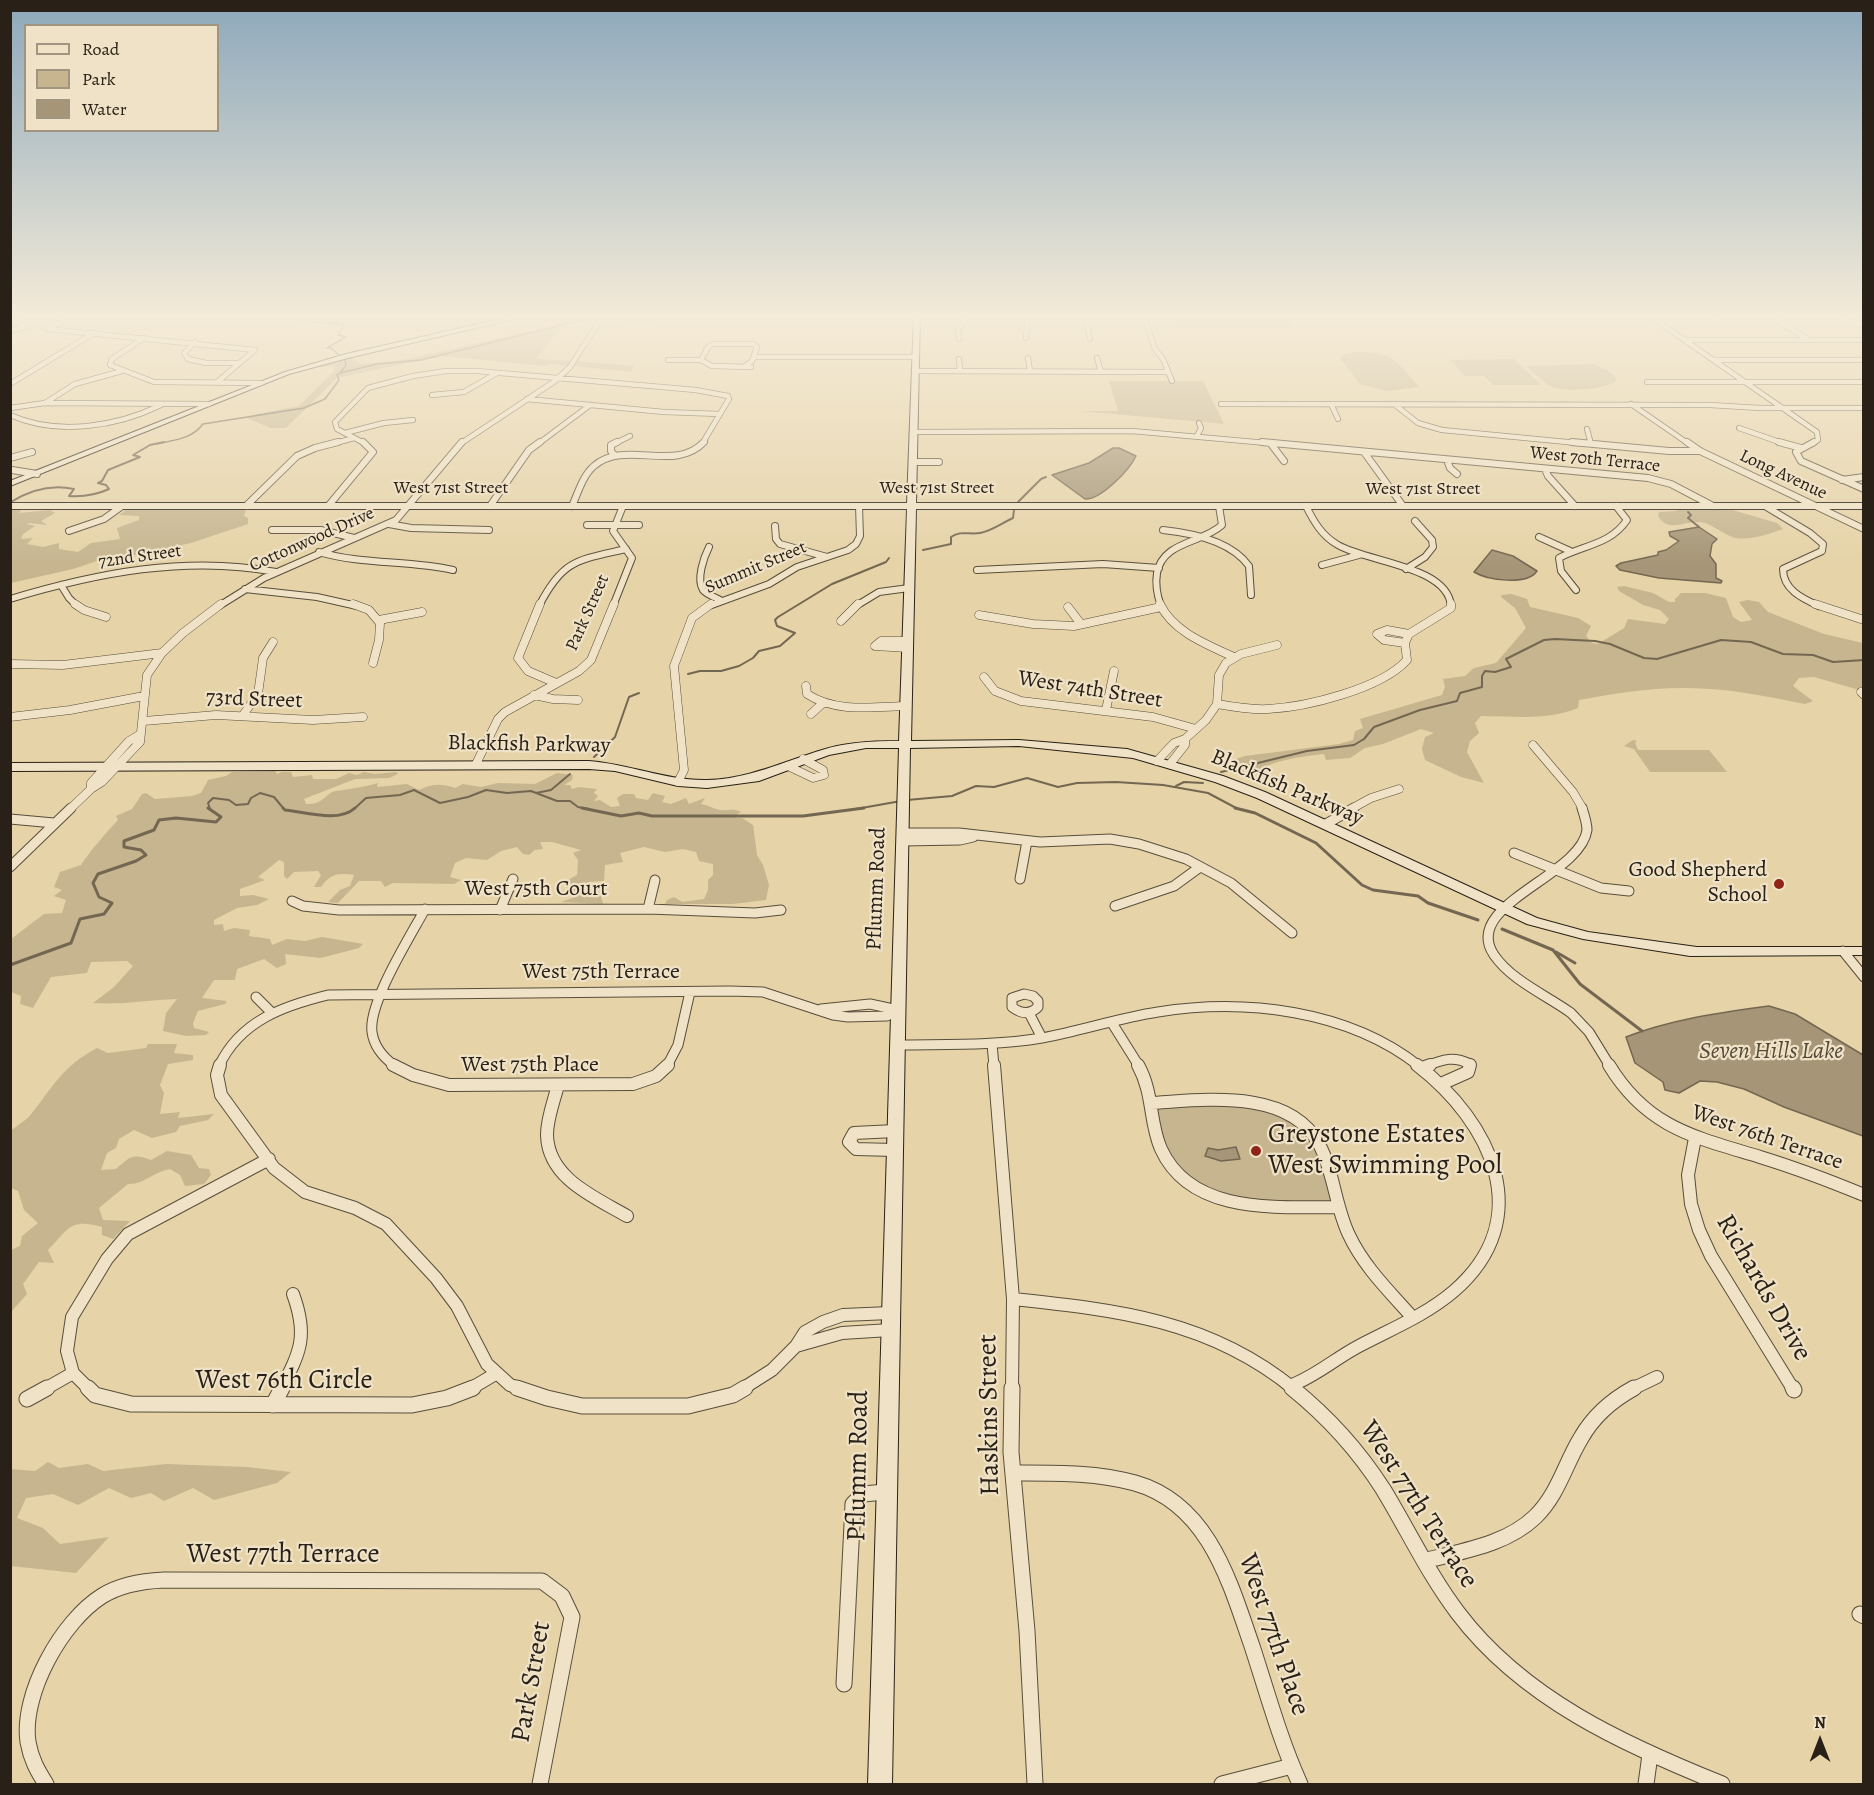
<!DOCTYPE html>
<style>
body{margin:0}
#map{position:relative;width:1874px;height:1795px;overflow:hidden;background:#e6d3a8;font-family:Alegreya,serif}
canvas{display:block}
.frame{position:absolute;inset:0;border:12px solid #292117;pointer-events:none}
.legend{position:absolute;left:24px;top:24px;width:195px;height:108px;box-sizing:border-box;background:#efe2c6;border:2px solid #a09580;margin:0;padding:8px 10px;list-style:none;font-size:18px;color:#292117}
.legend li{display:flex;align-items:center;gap:12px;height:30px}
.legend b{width:30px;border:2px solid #a09580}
.north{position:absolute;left:1790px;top:1711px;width:60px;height:60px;-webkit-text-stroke:4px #efe2c6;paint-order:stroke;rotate:0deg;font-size:16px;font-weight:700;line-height:24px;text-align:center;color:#292117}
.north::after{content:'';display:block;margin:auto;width:21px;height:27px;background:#292117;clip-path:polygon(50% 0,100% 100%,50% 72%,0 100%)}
</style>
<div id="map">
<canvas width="1874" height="1795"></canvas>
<div class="frame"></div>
<ul class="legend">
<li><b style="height:8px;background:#efe2c6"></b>Road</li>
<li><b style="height:16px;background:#c6b58f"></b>Park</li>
<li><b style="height:16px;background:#a69677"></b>Water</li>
</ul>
<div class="north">N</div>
</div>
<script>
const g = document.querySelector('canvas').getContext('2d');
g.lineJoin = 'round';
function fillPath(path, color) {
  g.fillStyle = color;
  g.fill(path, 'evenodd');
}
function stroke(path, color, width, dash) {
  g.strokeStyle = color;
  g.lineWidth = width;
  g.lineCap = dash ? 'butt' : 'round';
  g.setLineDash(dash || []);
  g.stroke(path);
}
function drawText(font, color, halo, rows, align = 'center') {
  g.font = font + ' Alegreya,serif';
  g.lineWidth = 4.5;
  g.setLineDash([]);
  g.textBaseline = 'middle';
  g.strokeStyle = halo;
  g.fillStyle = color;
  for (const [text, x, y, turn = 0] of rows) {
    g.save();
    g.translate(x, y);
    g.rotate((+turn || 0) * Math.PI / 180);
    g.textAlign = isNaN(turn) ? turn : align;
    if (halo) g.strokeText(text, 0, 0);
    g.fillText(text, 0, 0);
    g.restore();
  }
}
fillPath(new Path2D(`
 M1174 314 1286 315 1295 327H1180Z
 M565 323 536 359 571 361 568 366 549 364 545 366 441 356 337 378 286 428H271L247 418 257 414 299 406 334 371 335 366 318 367 319 365 350 357 361 364 403 360Z
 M1357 352C1392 351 1398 362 1419 387L1386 391 1360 384 1340 358 1345 354Z
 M1514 359 1541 385H1493L1484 376H1465L1450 360Z
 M577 361 634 366 631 372 574 366Z
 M1594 364 1607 370 1616 377 1615 382C1602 390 1567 392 1553 387 1544 384 1534 372 1526 366Z
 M1109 381H1203L1224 424 1081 411H1118Z
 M11 509 21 510 19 513 50 510 55 513 41 521 47 525 29 523 27 524 35 526 23 534 21 539 33 538 27 544 43 547 59 543V549L78 552 91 543 120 539 117 528 139 520V516L119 515 126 510 246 509 244 516 248 518V524L191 543 112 560H100L73 569 11 583Z
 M1680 509H1729L1777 523 1783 529C1769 534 1744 543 1730 536 1722 532 1713 526 1705 523 1688 518 1669 535 1658 516L1659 512 1676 511Z
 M1624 586 1653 593 1669 602H1675V599L1681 593H1705L1726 598 1733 617 1741 622 1752 620 1739 602 1748 600 1759 602 1768 612 1824 634 1863 643V691L1814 677 1799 678 1793 686 1813 701 1805 704C1765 696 1723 687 1681 688 1647 688 1613 694 1579 700L1578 708C1546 721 1515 716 1481 716L1475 723 1479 733 1470 741 1467 752 1484 783 1461 777 1425 760 1422 749 1425 737 1434 733 1421 729 1383 744 1365 748 1350 758 1326 760 1324 754C1297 757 1273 760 1249 775L1226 762 1245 756 1339 744 1353 740 1355 731 1363 728 1360 719 1442 695 1445 687 1443 679 1465 676 1474 668 1496 663 1526 628 1515 608 1501 597 1502 595 1511 594 1527 599 1530 607 1578 618 1591 626 1586 636 1592 643 1598 644 1624 628 1628 619 1665 624 1669 619 1660 610 1643 605 1619 591 1617 587Z
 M1633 740 1637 741 1635 743 1638 750H1709L1727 772H1650L1634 749 1624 746Z
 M275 771 277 774 282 772H291L293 777 312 775 313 779H336L349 773 357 775 364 772 375 774 396 772 398 774 389 778 355 779 304 799 306 804C310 804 316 804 320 801 326 798 329 792 336 791 350 789 364 787 378 783L377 787 407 784 419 790C432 784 441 783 455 788L463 784 481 787 498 783 535 784 557 773 573 775 572 780 564 785H570L572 789 579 787 597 789 594 793 598 796 594 801 600 800 611 807 620 806 617 798 623 794H634L636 798 648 800 653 793 665 796 662 802 671 804 686 798 689 804 705 798 701 804C708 805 714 809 720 810 728 811 733 808 741 812L736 815V818H742L753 825 757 855 763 865 769 885 766 900 733 904H665L667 900 674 897 682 902 704 899 708 890V880L713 875V864L699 861 696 852 683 849 665 852 644 847 620 853 623 862 605 865 604 881 587 882 590 890 600 892 603 904 561 902 578 896 567 889 564 882 577 875 578 860 573 853 581 850 552 842H540L543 849 535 850 529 855 523 854 517 847 501 851 487 860 466 858 455 863 450 877 461 880 454 884 393 883 385 887 381 881H359L338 903 328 902 340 890 350 886 354 875C338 873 331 873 321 887H314L321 875 318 871 294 872 287 879 284 876V862L279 860 258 877 265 880 240 889V896L253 895 269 899 257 905 237 908 214 920V925L223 924 224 931 234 928 250 930 249 936 270 939 272 945 287 939 305 941 322 937 363 944 359 948 321 958 285 954 286 964 277 968 264 959 237 969 235 980H214L202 998 227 1001 225 1004 198 1011 193 1023 194 1028 209 1032 206 1035 186 1036 163 1031 166 1013 177 999C148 1000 122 1005 93 1003L114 987 133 966 127 961 91 962 87 973 51 977 33 1008 20 1004 21 996 11 992V939L44 914 62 913 66 900 54 896 62 890 54 887 60 872 81 865C91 850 105 834 118 820L116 816 132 809 142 794 146 793 155 799 192 796 201 793 208 780 226 776 232 772Z
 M148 1044H177L174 1053 193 1055V1060L168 1064 160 1085 164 1093 160 1114 180 1112 178 1118 214 1114 208 1120 180 1126 176 1132 152 1138 134 1130 119 1139 116 1148 107 1153 101 1170 116 1169C130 1157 132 1153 151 1160L167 1151 191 1155 199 1168 209 1169 211 1175 204 1184 185 1186 180 1175 170 1169C155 1171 143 1185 128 1184L99 1208 103 1220 130 1221 113 1239 102 1235V1227C69 1218 69 1229 48 1250L54 1263 39 1262 23 1284 27 1294 11 1312V1250L20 1246 22 1236 38 1223 24 1210 18 1191 11 1188V1131C17 1125 27 1120 32 1113 55 1084 62 1067 97 1048L108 1053 146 1048Z
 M1151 1103H1257L1313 1134 1338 1207 1254 1206 1207 1194 1166 1159Z
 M48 1462 59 1468 88 1464 103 1471 166 1464 247 1467 291 1472 277 1483 214 1500 193 1488 164 1501 151 1493 131 1498 109 1488 78 1505 53 1494 26 1498 17 1518 43 1528 60 1544 109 1537 76 1573 11 1566V1469L35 1471Z`), '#c6b58f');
const water = new Path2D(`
 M1113 448H1119L1136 456C1129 471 1100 500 1085 499L1052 475 1089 463Z
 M1699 527 1717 539 1712 544 1710 556 1716 564V578L1722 581 1721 583 1659 578 1620 570 1616 566 1621 563 1658 555V552L1666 550 1679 541 1670 536 1669 532Z
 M1492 550 1513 556 1537 571C1527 586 1487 580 1474 572Z
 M1769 1006 1795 1014 1863 1055V1136L1784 1107 1744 1089 1717 1082 1700 1081 1679 1093 1665 1090 1663 1082 1635 1063 1626 1037C1672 1019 1720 1013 1769 1006Z
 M1236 1147 1240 1159 1221 1161 1205 1156 1208 1148 1218 1150Z`);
fillPath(water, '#a69677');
stroke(water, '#746751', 1.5);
stroke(new Path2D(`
 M608 319 651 320 670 314
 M299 321 345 324 338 335 346 337 327 348
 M327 348H331L339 355
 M340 373 346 365 345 360
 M157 444C174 440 192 439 203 424L304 408 325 399 339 380 337 375 340 373 377 364 421 360 582 320 595 319`), '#746751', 1.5);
stroke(new Path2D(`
 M11 502C30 490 52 484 74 489L69 496C83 497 96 495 109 489L106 485 98 483 102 481 108 470 140 457 133 455 150 445 164 442
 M1018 502 1041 479 1046 477
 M1688 512 1691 515 1688 518 1699 527
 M923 550 951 544V537C961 530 969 535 980 533 992 531 1002 523 1013 518L1014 510
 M688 674 700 671H721L739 666 753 658 759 651 780 646 795 633 777 626 775 620 778 617 832 584 886 562 889 558
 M594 757 615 737 629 697 639 693
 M1221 772 1307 751 1354 745 1364 739 1374 727 1420 710 1457 701 1460 693 1482 687V676L1485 671 1495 672 1511 667 1506 659 1544 640 1555 639 1595 641 1610 644 1644 658 1657 659 1721 640 1751 642 1783 654 1813 655 1833 662 1864 660
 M1176 786 1184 782 1203 783
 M536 793 551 790 570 774
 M907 800 952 796 976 786 994 787 1027 778 1058 787 1077 783 1116 782 1163 785 1208 793 1238 809
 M210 809 208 803 213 798 229 800 236 805 248 804 251 798 260 793 274 797 284 809
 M354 809 366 798 400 795 414 790 440 803 468 797 486 790 507 793 531 791 557 801H570L578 807 589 809
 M856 809 901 801`), '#746751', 2);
stroke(new Path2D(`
 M283 808 285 810C305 812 339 823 355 808
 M582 808 621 816 639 813 652 816H803L864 808
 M1235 808 1255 813 1316 843 1362 885 1373 890 1418 896 1428 903 1478 920
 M1502 929 1553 950 1580 984 1642 1031
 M1556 952 1575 963
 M10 965 71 943 80 919 104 914 112 903 99 897 93 883 98 874 136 861 146 855 141 850 124 847V841L154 830 159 820 176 818 216 822 221 817 208 808`), '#746751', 3);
const streetFar5 = new Path2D(`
 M1085 314 1090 339
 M1143 314 1155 349 1163 359 1172 381
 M1647 314 1817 432 1818 440 1812 444
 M1706 314 1720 323
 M1766 314 1808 339
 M1828 314 1864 326
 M48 329 255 350 216 383
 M48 329 73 314
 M10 331 25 327 16 321 25 314
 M144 338 112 359 110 365 154 382 261 383
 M1026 338 1028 314
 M959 339 958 330 969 314
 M1686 340H1864
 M195 342 184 353 188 359 206 363H240
 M755 357H915
 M1028 358 1030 371
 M1097 358 1101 372
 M959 359 960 371
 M668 360H701
 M1714 360H1864
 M745 366 752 361 757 347 753 344H713L708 347 701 360 712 366 751 367
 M915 371 1168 372
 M1647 382H1864
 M10 384 94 333
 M432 395 464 392 497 373
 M527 399 664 412 720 414
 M45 403 75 384 122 371
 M1221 404 1710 405 1760 408H1864
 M1331 404 1338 419
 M1394 404 1418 423 1442 430 1588 444
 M1631 404 1689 444
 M10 408 45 403 209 404
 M10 415C57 436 116 427 161 405
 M1739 428 1785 444
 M1587 429 1591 444
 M913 432 1132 431 1278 444
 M345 433 384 423 413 420
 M1197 436 1201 428 1199 423
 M332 444 354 438
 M366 444 337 429 335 422 368 388 413 376 446 371H477L696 390 728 396 729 399 702 444
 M460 444 555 381 570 367 604 314
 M538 444 590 405
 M614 444 630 436`);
const streetFar4 = new Path2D(`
 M1262 442 1648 478 1671 484 1713 506
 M1572 442 1669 451H1700
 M1687 442 1700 451 1864 529
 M1779 442 1801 448
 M1814 442 1796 452 1801 461 1864 489
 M1271 444 1284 461
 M1364 452 1403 506
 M615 456 611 451V445L617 442
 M10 458 32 452
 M1447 460 1450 468 1457 474
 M912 462H939
 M1545 469 1548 476 1575 506
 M12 470 37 474
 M1842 480 1864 477
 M329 505 373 452 363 442
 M246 506 297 456 315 448 338 442
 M490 506 529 450 540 442
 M572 506C578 493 583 475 594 466 625 439 675 473 704 442
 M1306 506C1314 522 1322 536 1338 545 1367 562 1448 566 1451 606
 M1765 506 1810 533 1823 544 1822 551 1783 569C1783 589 1801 598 1819 606
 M389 524 411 528 489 530
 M587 525H639
 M775 526 776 539 780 544 827 557
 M272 530H321L354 538
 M1163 530C1192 533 1231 541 1249 566L1251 595
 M69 531 104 519 122 506
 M1539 537 1570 551
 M709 547C704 557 696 579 703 590 707 595 715 597 720 600
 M319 552C363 565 409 560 453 570
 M1322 565 1359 555
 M1406 569 1425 557 1433 547 1432 540 1415 521
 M977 570 1103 564 1159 568
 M61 585 69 598 77 606
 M245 589 317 597 357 606
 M1576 590 1561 571 1559 558C1583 545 1610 545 1627 520L1616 506
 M10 599C96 573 187 555 276 572
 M219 606 264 578 396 520 462 442
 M539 606C563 559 578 560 626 549
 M613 606 632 558 613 531 623 506
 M709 606 769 584 797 567 848 550 856 544 860 536 859 506
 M856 606 879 592 909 588
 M1161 606C1157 595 1155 585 1157 573 1163 541 1201 544 1222 525L1219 506`);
const streetFar3 = new Path2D(`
 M75 604 84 610 106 617
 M353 604 369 610 380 623 379 640 373 663
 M540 604 518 658 528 671 556 683
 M1160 604C1173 632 1208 645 1234 657
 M1815 604 1864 620
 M1068 607 1081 624
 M979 615 1033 624 1074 626 1161 607
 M379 620 422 612
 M841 621 858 604
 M908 641H881L875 646 908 648
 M1405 643 1384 640 1377 634 1387 630 1409 634
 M10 664 63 665 162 653
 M984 677 995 691 1021 701 1153 717 1196 729
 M806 686 807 694C836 713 873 707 906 706
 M1861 692 1864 695
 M534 695 553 699 578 700
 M1217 704C1234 707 1251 710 1268 709 1306 707 1381 689 1407 660L1405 643 1409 634 1451 608V604
 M1106 710 1114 671
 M811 714 823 703
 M243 715 258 694 263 658 273 642
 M10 717 70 710 144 696
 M144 721 216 715 313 720 363 717
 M1533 745 1573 792 1583 809
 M1157 761 1174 743 1185 739 1206 720 1217 704 1219 675 1226 663 1241 654 1277 645
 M476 764 498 719 505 712 579 671 591 660 614 604
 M1170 764 1185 745V739
 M788 766 813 778 824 775 823 770 803 759
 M678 782 684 770 674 666 692 618 711 604
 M91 789V783L129 741 139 735
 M70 809 91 789 102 782 140 742 147 675 162 653 183 633 221 604
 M1351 809 1371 798 1399 789`);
const streetFar2 = new Path2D(`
 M1582 808C1584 814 1587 824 1587 830 1581 876 1460 905 1494 955 1512 981 1546 995 1571 1013L1589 1032 1610 1066
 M10 819 54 823
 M1326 824 1354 808
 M903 833H959L1040 842 1110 839 1139 844 1186 859 1231 883 1292 933
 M903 841 960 840 973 837
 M1514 853 1601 888 1629 891
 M10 867 71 808
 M1020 879 1027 841
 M292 901 303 906 339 910 648 909 755 913 781 910
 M1115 906 1174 886 1200 867
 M648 909 655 880
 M500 910 513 879
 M1843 951 1864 977
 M1024 994 1033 996 1038 1001V1007C1030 1015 1021 1014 1012 1007V998Z
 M256 997 271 1012
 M821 1009 870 1004 898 1010
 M1029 1013 1042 1038
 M1112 1023 1139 1066
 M992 1044 994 1066
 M896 1045C945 1044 994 1046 1042 1038 1081 1031 1118 1018 1158 1012 1245 998 1348 1010 1419 1066
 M219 1066C240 1021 283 1006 328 995L730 991 763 992 833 1015 848 1017 887 1016 898 1010
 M395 1066C384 1058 374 1047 372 1032 368 1003 410 937 425 909
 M667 1066 678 1045 690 992
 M1427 1066C1443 1059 1454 1056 1470 1064L1469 1066`);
const streetFar1 = new Path2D(`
 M220 1065 217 1075 221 1095 274 1168 305 1192 355 1208 386 1224 436 1278 457 1306 487 1364 510 1385 522 1389
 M393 1065 413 1075 449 1085 633 1084 656 1076 668 1065
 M994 1065 1013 1299 1012 1389
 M1138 1065C1154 1094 1149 1122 1161 1149 1191 1215 1277 1207 1338 1207
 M1609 1065C1647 1128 1695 1137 1760 1157 1796 1168 1830 1181 1864 1195
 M1422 1068 1430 1065
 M1441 1084 1468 1072 1470 1065
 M558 1085C554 1101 547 1118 547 1135 548 1178 594 1197 627 1216
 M1151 1103C1204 1100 1289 1088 1319 1144 1334 1172 1335 1206 1349 1235 1364 1267 1390 1292 1413 1318
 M1695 1138 1688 1175 1691 1204 1699 1230 1711 1256 1793 1389
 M894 1150 856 1149 849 1142 854 1133 895 1131
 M1013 1299C1117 1310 1210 1320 1294 1389
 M796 1346 842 1333 890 1330
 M1292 1385C1316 1376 1336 1358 1359 1346 1391 1329 1426 1315 1454 1291 1538 1218 1491 1122 1417 1065
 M45 1389 73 1373
 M89 1389 73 1373 67 1351 72 1317 107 1259 128 1234 269 1159
 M281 1389C301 1351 308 1335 293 1294
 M470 1389 497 1373
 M742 1389 772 1370 796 1346 805 1332 823 1322 843 1315 890 1313
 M1632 1389 1657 1377`);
const street = new Path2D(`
 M88 1388 95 1395 131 1404 412 1405 447 1398 473 1388
 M517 1388 547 1398 582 1406H688L733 1395 745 1388
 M1012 1388 1011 1452 1027 1631 1035 1784
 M1292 1388C1328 1417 1358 1450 1383 1489 1408 1530 1429 1575 1458 1613 1523 1699 1625 1745 1722 1784
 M1793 1388 1794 1390
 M27 1399 47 1388
 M273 1405 282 1388
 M1013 1473C1054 1473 1096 1472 1135 1483 1209 1504 1230 1583 1252 1646 1267 1692 1280 1740 1300 1784
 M1424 1561C1461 1551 1506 1545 1535 1517 1558 1495 1565 1464 1581 1438 1594 1415 1612 1400 1634 1388
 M1860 1614 1864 1616
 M844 1684 853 1504 863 1494 885 1492
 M46 1784C37 1770 31 1759 28 1742 21 1694 62 1621 102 1596 121 1584 143 1581 164 1580L542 1581 562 1596 572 1617 540 1784
 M1222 1784 1292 1766
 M1646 1784 1650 1755`);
const secondary = new Path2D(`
 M523 314H535L348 358 289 374 10 486V481L285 372 346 354Z
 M914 314H920L916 503H1864V509H916L911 741 1019 740 1127 749 1223 776 1265 792 1537 918 1588 932 1697 947H1864V955L1690 956 1583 939 1527 924 1257 798 1215 782 1133 758 1019 746 910 748 892 1784H868L899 748H866L829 755 759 781 707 788 678 786 615 771 589 769 10 771V763L589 761C629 764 667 781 707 780 748 779 783 762 822 750 846 742 873 741 899 741L907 509H10V503H907Z`);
stroke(streetFar5, '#584e3b', 6);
stroke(streetFar4, '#584e3b', 8);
stroke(streetFar3, '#584e3b', 9);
stroke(streetFar2, '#584e3b', 11);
stroke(streetFar1, '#584e3b', 14);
stroke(street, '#584e3b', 17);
stroke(secondary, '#292117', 2);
stroke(streetFar5, '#efe2c6', 4.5);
stroke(streetFar4, '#efe2c6', 6);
stroke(streetFar3, '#efe2c6', 8);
stroke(streetFar2, '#efe2c6', 9);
stroke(streetFar1, '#efe2c6', 12);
stroke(street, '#efe2c6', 15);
fillPath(secondary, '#efe2c6');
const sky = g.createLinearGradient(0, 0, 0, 565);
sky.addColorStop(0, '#8da8bb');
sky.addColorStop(0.56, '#f4ebd8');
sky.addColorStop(1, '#f4ebd800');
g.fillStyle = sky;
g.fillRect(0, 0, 1874, 565);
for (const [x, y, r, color] of [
 [1779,884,6,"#8f2418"],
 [1256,1151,6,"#8f2418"]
]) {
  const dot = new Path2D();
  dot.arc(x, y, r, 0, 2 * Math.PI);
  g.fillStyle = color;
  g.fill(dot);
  stroke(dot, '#efe2c6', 2);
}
drawText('18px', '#292117', '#efe2c6', [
 ["West 70th Terrace",1595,460,6],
 ["Long Avenue",1783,475,25],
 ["West 71st Street",451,489],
 ["West 71st Street",937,489],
 ["West 71st Street",1423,490],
 ["Cottonwood Drive",312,540,-24],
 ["72nd Street",140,557,-8],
 ["Summit Street",756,568,-23],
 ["Park Street",588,613,-66]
]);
drawText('22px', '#292117', '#efe2c6', [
 ["West 74th Street",1090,690,9],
 ["73rd Street",254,700,2],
 ["Blackfish Parkway",529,745,1],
 ["Blackfish Parkway",1287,788,23],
 ["Pflumm Road",877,889,-88],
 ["West 75th Court",536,890],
 ["West 75th Terrace",601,973],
 ["West 75th Place",530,1066],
 ["West 76th Terrace",1767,1138,19]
]);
drawText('22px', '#292117', '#efe2c6', [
 ["Good Shepherd",1767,871],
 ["School",1767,896]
], 'right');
drawText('italic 24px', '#554a39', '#efe2c6', [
 ["Seven Hills Lake",1771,1052]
]);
drawText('27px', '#292117', '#efe2c6', [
 ["Greystone Estates",1268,1135],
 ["West Swimming Pool",1268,1166]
], 'left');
drawText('27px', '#292117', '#efe2c6', [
 ["Richards Drive",1763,1288,60],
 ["West 76th Circle",284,1381],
 ["Haskins Street",990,1415,-91],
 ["Pflumm Road",859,1466,-89],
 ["West 77th Terrace",1418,1505,57],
 ["West 77th Terrace",283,1555],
 ["West 77th Place",1273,1635,71],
 ["Park Street",532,1682,-80]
]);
</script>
